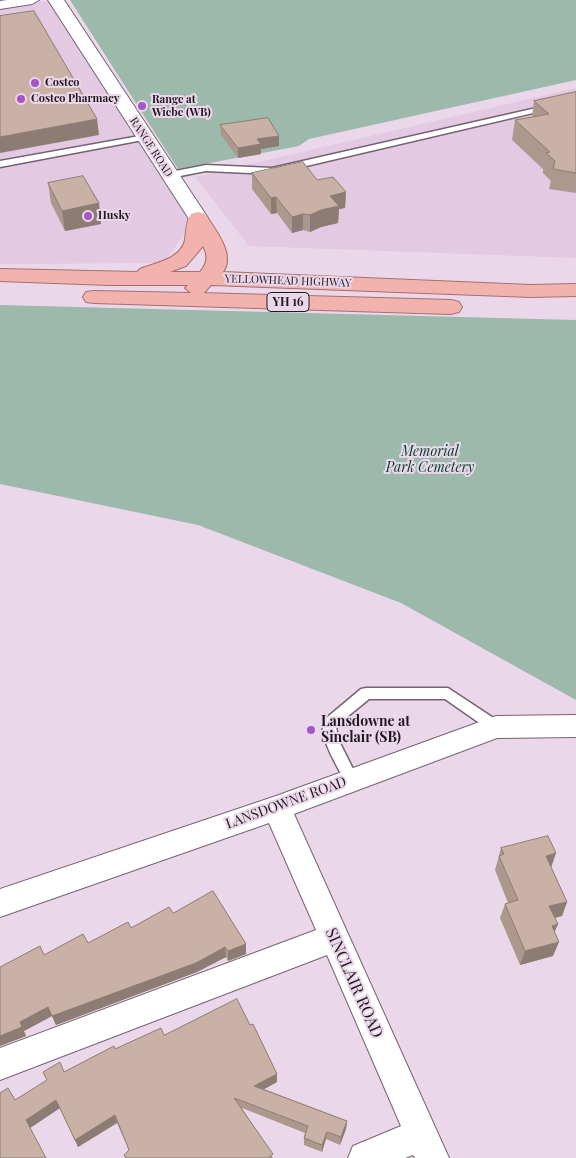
<!DOCTYPE html>
<style>
body{margin:0}
canvas{display:block;background:#ebd7ea}
</style>
<canvas width="576" height="1158"></canvas>
<script>
const g = document.querySelector('canvas').getContext('2d');
g.lineJoin = 'round';
function fillPath(path, color) {
  g.fillStyle = color;
  g.fill(path, 'evenodd');
}
function stroke(path, color, width, dash) {
  g.strokeStyle = color;
  g.lineWidth = width;
  g.lineCap = dash ? 'butt' : 'round';
  g.setLineDash(dash || []);
  g.stroke(path);
}
function drawText(font, color, halo, rows, align = 'center') {
  g.font = font + ' "Playfair Display",serif';
  g.lineWidth = 4;
  g.setLineDash([]);
  g.textBaseline = 'middle';
  g.strokeStyle = halo;
  g.fillStyle = color;
  for (const [text, x, y, turn = 0] of rows) {
    g.save();
    g.translate(x, y);
    g.rotate((+turn || 0) * Math.PI / 180);
    g.textAlign = isNaN(turn) ? turn : align;
    if (halo) g.strokeText(text, 0, 0);
    g.fillText(text, 0, 0);
    g.restore();
  }
}
fillPath(new Path2D(`
 M52 0 191 224 164 263 0 264V8Z
 M576 88V258L249 246 195 177Z`), '#e3c9e1');
fillPath(new Path2D(`
 M70 0H576V80L309 139 299 146 178 169Z
 M0 305 576 320V700L401 603 198 525 0 484Z`), '#9cb9ab');
const service = new Path2D(`
 M576 99V103L272 174 206 171 170 178 166 175 170 172 206 165 272 168Z
 M145 135 149 137 148 139 0 167V161Z
 M366 688H448L501 723 503 727 501 731 496 733 491 731 445 699H369L336 726 338 739 358 779 356 783 351 785 346 783C339 769 317 735 324 720L361 689Z`);
const minor = new Path2D(`
 M7 0H39L32 4 0 9V1Z
 M576 715V737L497 738 294 814 449 1158H415L413 1155 405 1158H348L353 1146 401 1126 327 955 0 1080V1048L316 930 269 823 0 917V889L276 796 496 716Z`);
const tertiary = new Path2D(`
 M48 0H64L208 218 205 222 198 224 191 222Z`);
const trunk = new Path2D(`
 M198 212 205 214C215 229 236 255 223 272L531 285 576 284V296L531 297 211 285 204 293H200L451 300 459 302 462 307 459 312 451 314 94 303 86 302 83 297 86 292 94 291 191 293 185 288 188 285H109L0 281V269L137 272 140 269C155 263 181 259 185 240 186 232 186 221 191 214ZM203 246C209 256 207 264 200 272H170L186 266Z`);
stroke(service, '#756373', 3);
stroke(minor, '#756373', 2);
stroke(tertiary, '#756373', 2);
stroke(trunk, '#a6706e', 2);
fillPath(service, '#fff');
fillPath(minor, '#fff');
fillPath(tertiary, '#fff');
fillPath(trunk, '#f2b3ae');
fillPath(new Path2D(`
 M576 92V193L549 189 551 181 543 173V169L512 140 515 120 532 117 534 101Z
 M220 125 279 136V146L261 149V154L238 158 221 135Z
 M252 173 317 180 346 192 345 208 339 209 338 223 321 227 310 232 303 230 292 233 277 213 271 214 252 189Z
 M48 183 101 224 65 231 51 203Z
 M501 848 551 867 567 902 562 916 555 918 558 924 554 932 553 956 520 965 500 918 505 904 508 903 495 870Z
 M173 913 246 944V954L228 961 226 957 197 972 56 1025 52 1016 24 1031 26 1036 0 1046V967L88 943Z
 M250 1025 277 1074V1082L264 1089 347 1121 346 1129 340 1145 326 1139 322 1152 304 1145V1138L305 1133 242 1108 273 1158H125L124 1155 129 1150 117 1123 78 1147 60 1108 30 1128 15 1100 64 1072 115 1049 164 1035Z`), '#ad988e');
fillPath(new Path2D(`
 M97 119 99 135 0 153V137Z
 M279 136V146L261 149V154L238 158V148L257 139Z
 M346 192 345 208 339 209 338 223 321 227 310 232V215L321 210 330 196Z
 M276 197 277 213 271 214V198Z
 M99 203 101 224 65 231 62 211Z
 M303 214V230L292 233V217Z
 M556 853 551 868 546 856Z
 M567 902 562 916 544 920 549 906Z
 M558 924 552 938V926Z
 M559 942 553 956 520 965 525 951Z
 M246 944V954L228 961V951Z
 M225 947 226 957 197 972 56 1025 52 1016Z
 M48 1007 52 1016 24 1031 20 1022Z
 M22 1027 26 1036 0 1046V1036Z
 M277 1074V1082L255 1094 254 1086Z
 M56 1100 60 1108 30 1128 26 1120Z
 M115 1115 117 1123 78 1147 75 1140Z
 M347 1121 346 1129 340 1145 341 1137Z
 M327 1132 326 1139 322 1152V1145Z`), '#8d7c74');
const building = new Path2D(`
 M34 11 97 119 0 137V16Z
 M576 92V173L553 169 555 161 546 153 550 152 515 120 549 114 534 101Z
 M268 118 279 136 257 139 261 144 238 148 220 125Z
 M303 162 317 180 333 177 346 192 330 196 339 206 321 210 310 215 303 214 292 217 276 197 271 198 252 173Z
 M83 176 99 203 62 211 48 183Z
 M548 836 556 853 546 856 567 902 549 906 558 924 552 926 559 942 525 951 505 904 518 900 499 856 504 854 501 848Z
 M213 891 246 944 228 951 225 947 196 963 52 1016 48 1007 20 1022 22 1027 0 1036V967L40 946 44 955 83 934 88 943 128 922 131 928 169 907 173 913Z
 M237 999 250 1025 253 1024 277 1074 254 1086 347 1121 341 1137 327 1132 322 1145 304 1138 308 1126 234 1098 273 1154 268 1158H126L124 1155 129 1150 115 1115 75 1140 56 1100 26 1120 46 1158H0V1093L8 1088 15 1100 47 1080 43 1072 60 1062 64 1072 114 1046 115 1049 161 1028 164 1035Z`);
fillPath(building, '#c9b1a5');
stroke(building, '#8d7c74', 1);
for (const [x, y, r, color] of [
 [35,83,5,"#a656c7"],
 [21,99,5,"#a656c7"],
 [142,106,5,"#a656c7"],
 [88,216,5,"#a656c7"],
 [311,730,5,"#a656c7"]
]) {
  const dot = new Path2D();
  dot.arc(x, y, r, 0, 2 * Math.PI);
  g.fillStyle = color;
  g.fill(dot);
  stroke(dot, '#ebd7ea', 2);
}
drawText('bold 11px', '#1f181f', '#ebd7ea', [
 ["Costco",45,83],
 ["Costco Pharmacy",31,99],
 ["Range at",152,100],
 ["Wiebe (WB)",152,113],
 ["Husky",98,216]
], 'left');
drawText('11px', '#1f181f', '#ebd7ea', [
 ["RANGE ROAD",151,147,57],
 ["YELLOWHEAD HIGHWAY",288,281,2]
]);
for (const [x, y, w] of [
 [288,302,42]
]) {
  const box = new Path2D();
  box.roundRect(x - w / 2, y - 9.5, w, 19, 4);
  g.fillStyle = '#ebd7ea';
  g.fill(box);
  stroke(box, '#1f181f', 1);
}
drawText('bold 12px', '#1f181f', null, [
 ["YH 16",288,302]
]);
drawText('italic 14px', '#06432f', '#ebd7ea', [
 ["Memorial",430,452],
 ["Park Cemetery",430,468]
]);
drawText('bold 14px', '#1f181f', '#ebd7ea', [
 ["Lansdowne at",321,722],
 ["Sinclair (SB)",321,738]
], 'left');
drawText('14px', '#1f181f', '#ebd7ea', [
 ["LANSDOWNE ROAD",286,803,-20]
]);
drawText('16px', '#1f181f', '#ebd7ea', [
 ["SINCLAIR ROAD",354,983,66]
]);
</script>
